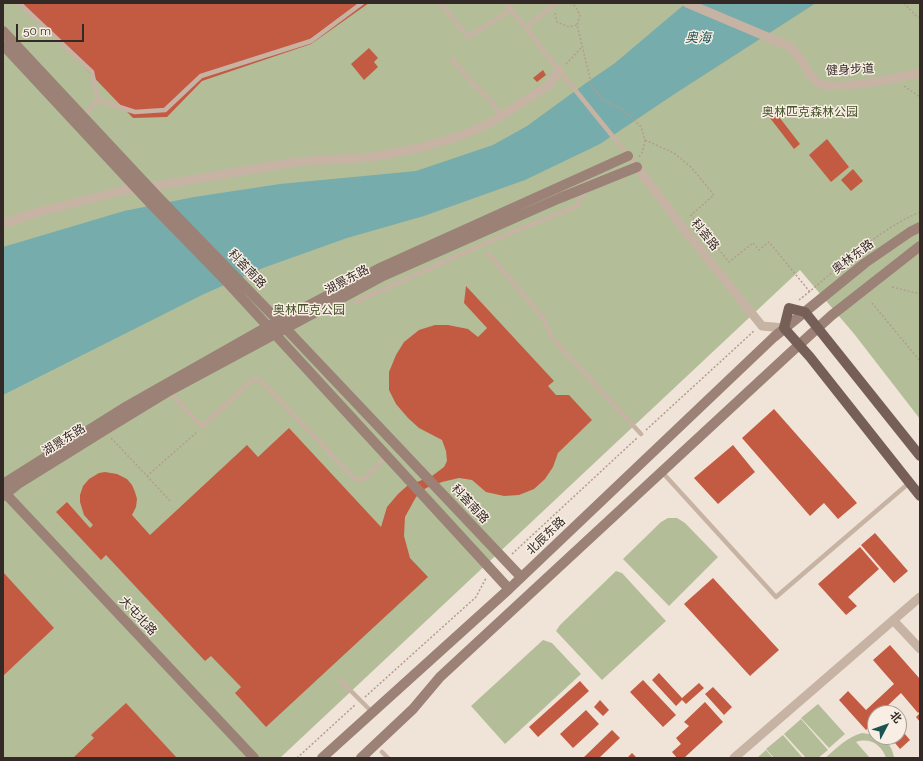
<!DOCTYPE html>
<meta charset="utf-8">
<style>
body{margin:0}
#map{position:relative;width:923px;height:761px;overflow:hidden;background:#f0e3d8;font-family:Raleway,"Noto Sans SC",sans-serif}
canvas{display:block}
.frame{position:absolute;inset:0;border:4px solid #332926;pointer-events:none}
.north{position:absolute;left:867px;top:705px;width:40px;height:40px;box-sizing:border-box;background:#f8eee3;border:1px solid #a99f97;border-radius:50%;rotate:49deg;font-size:11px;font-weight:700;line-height:16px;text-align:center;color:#332926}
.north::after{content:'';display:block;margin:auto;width:14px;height:18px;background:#1d5253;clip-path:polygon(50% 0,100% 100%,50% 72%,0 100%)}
.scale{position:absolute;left:16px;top:24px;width:68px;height:18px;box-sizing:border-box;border:2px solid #332926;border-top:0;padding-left:5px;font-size:12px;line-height:14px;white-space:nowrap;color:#332926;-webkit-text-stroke:3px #f8eee3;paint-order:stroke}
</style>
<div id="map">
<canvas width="923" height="761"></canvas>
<div class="frame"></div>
<div class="north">北</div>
<div class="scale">50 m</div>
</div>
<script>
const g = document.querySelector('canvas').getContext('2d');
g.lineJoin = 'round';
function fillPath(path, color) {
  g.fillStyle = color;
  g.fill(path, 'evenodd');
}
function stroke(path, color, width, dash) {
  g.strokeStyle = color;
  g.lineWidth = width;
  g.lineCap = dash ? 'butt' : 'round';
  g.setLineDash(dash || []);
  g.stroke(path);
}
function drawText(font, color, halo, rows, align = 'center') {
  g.font = font + ' Raleway,"Noto Sans SC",sans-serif';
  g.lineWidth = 3;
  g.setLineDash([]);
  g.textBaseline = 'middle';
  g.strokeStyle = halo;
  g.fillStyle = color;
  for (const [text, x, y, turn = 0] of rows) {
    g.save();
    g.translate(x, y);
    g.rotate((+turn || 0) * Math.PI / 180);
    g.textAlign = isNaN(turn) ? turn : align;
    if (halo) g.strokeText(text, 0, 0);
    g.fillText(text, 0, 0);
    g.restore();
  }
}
fillPath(new Path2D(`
 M3 3H920V419L855 335 800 270 280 758H3Z
 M668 518H677L685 523 718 557 669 606 623 559 661 522Z
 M616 571 622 573 666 621 602 680 556 631 560 625Z
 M543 640 552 643 581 674 505 744 471 706Z
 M818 704 845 734 829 748 801 718Z
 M801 719 828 750 818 758H806L784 734Z
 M862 733 875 735V737C886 737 893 748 894 758H886C882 745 870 737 856 742L870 758H825C837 748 847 737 862 733Z
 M783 735 803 758H774L766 749Z
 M766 750 773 758H757Z`), '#b3be98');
fillPath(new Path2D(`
 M686 3H816L676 93 600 144 525 180 424 216 347 238 263 268 204 294 3 395V247L124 211 194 197 280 184 416 171 493 145 527 126 586 83 615 63Z`), '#77acac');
fillPath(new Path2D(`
 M22 3H369L311 44 202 81 167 117 133 118Z
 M369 48 378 58 374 62 378 67 364 80 351 64Z
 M543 70 546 75 537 82 533 78Z
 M776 113 800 144 794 149 770 118Z
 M827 139 849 167 831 182 809 155Z
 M853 169 863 181 851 191 841 180Z
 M466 286 554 381 548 386 556 395H569L592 420 558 453 553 467 545 479 534 489 519 495 504 496 486 492 472 480 459 478 442 482 426 488 416 497 405 517 404 536 410 558 428 577 266 727 235 693 241 687 211 656 205 661 106 555 101 560 56 512 67 502 90 528 93 525 84 515 80 502V495L83 486 89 479 99 473 105 472 117 474 127 479 132 485 135 492 137 499 136 507 132 515 150 535 247 445 258 457 289 428 381 527 387 507 398 494 407 486 432 476 444 467 447 461 446 451 442 440 419 428 408 418 396 404 389 390V372L396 355 404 342 419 330 435 325H448L468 329 478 337 487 328 464 303Z
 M774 409 857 503 838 519 824 503 810 516 742 438Z
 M733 445 755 472 718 504 694 478Z
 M875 533 908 571 894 583 861 545Z
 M860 547 879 569 848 597 857 606 846 615 818 584Z
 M3 572 54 628 3 676Z
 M713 578 779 650 750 676 684 604Z
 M890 645 920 679V711L918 713 901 693 883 710 886 713H875V722L866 730 839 700 848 691 866 710 894 684 873 660Z
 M659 673 682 698 699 683 704 688 686 704 682 700 676 706 652 680Z
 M643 680 676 715 663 727 630 692Z
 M580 681 589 691 538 737 529 727Z
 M713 687 732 707 724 715 705 694Z
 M600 700 609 710 603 716 594 707Z
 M705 702 723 722 684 758H677L672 752 681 744 676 738 689 726 684 722Z
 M126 703 177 758H73L94 738 91 735Z
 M586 710 599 724 573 748 560 734Z
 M920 713V722L916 717Z
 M899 727 910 740 900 749 890 737H899Z
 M612 730 620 738 599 758H583Z
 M632 753 637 758H627Z`), '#c35b43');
stroke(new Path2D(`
 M570 3 575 6 580 15 577 25 592 86 601 98 625 111 641 127 645 140 642 153 638 158
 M904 3 916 16 920 18
 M555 13 557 22 569 27 577 25
 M566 64 581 48
 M904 86 920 97
 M645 140 674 153 692 168 714 195 691 215 729 262 753 243 759 250 769 242 810 292
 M892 287 920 294
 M799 300C837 270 875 231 920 212
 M872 303 920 361
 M646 430 755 330
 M111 438 147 476 197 432
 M147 476 170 501
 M512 554 637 438
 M365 697 476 597 486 578
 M297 758 356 704`), '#b39c8f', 1.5, [2, 2]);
stroke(new Path2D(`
 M19 3 92 72 98 100 83 116
 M440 3 468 37 511 10
 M506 3 569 83
 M526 28 556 3
 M452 59 473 84 492 102 501 116
 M572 86 614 138
 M98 100 135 112 165 110 201 76 311 41 362 3
 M616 141 637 166
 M488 253 543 318 553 339 641 434
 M356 302 486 243 577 206 586 189
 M169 391 202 427 253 379H259L355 479 363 480 387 456
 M662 472 776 597 909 483
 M340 680 372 712
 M382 752 388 758`), '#c7b3a4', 4.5);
stroke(new Path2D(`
 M687 3 791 47C795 52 799 57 803 62 807 69 810 77 817 82 830 93 902 77 920 73
 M637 167 683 228 762 326 784 328
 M3 224 35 213 121 191 149 187 296 162 372 157 415 149 460 136 492 122 549 85 559 70
 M893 620 920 649
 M734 758 920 597`), '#c7b3a4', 9);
stroke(new Path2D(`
 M3 31 159 198 290 333 521 577
 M3 45 151 204 228 283 509 589
 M3 484 127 406 256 333 382 267 628 156
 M3 491 254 758
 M3 496 18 484 105 430 169 391 381 277 560 198 637 167
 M322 758 509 589 774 337 865 263 910 232 920 227
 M361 758 413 709 440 677 789 354 832 315 920 246`), '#9b8176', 10);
stroke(new Path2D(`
 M920 456 805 312 789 308 784 328 810 357 920 496`), '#755f57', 10);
drawText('12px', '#332926', '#f8eee3', [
 ["健身步道",850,70,-3],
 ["科荟路",705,235,51],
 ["奥林东路",853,257,-37],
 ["科荟南路",247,269,46],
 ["湖景东路",347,280,-28],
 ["湖景东路",64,440,-32],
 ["科荟南路",470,504,47],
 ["北辰东路",546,536,-44],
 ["大屯北路",138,616,47]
]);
drawText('12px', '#44512a', '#f8eee3', [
 ["奥林匹克森林公园",810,112],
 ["奥林匹克公园",309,310]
]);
drawText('italic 13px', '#1d5253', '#f8eee3', [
 ["奥海",698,38]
]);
</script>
